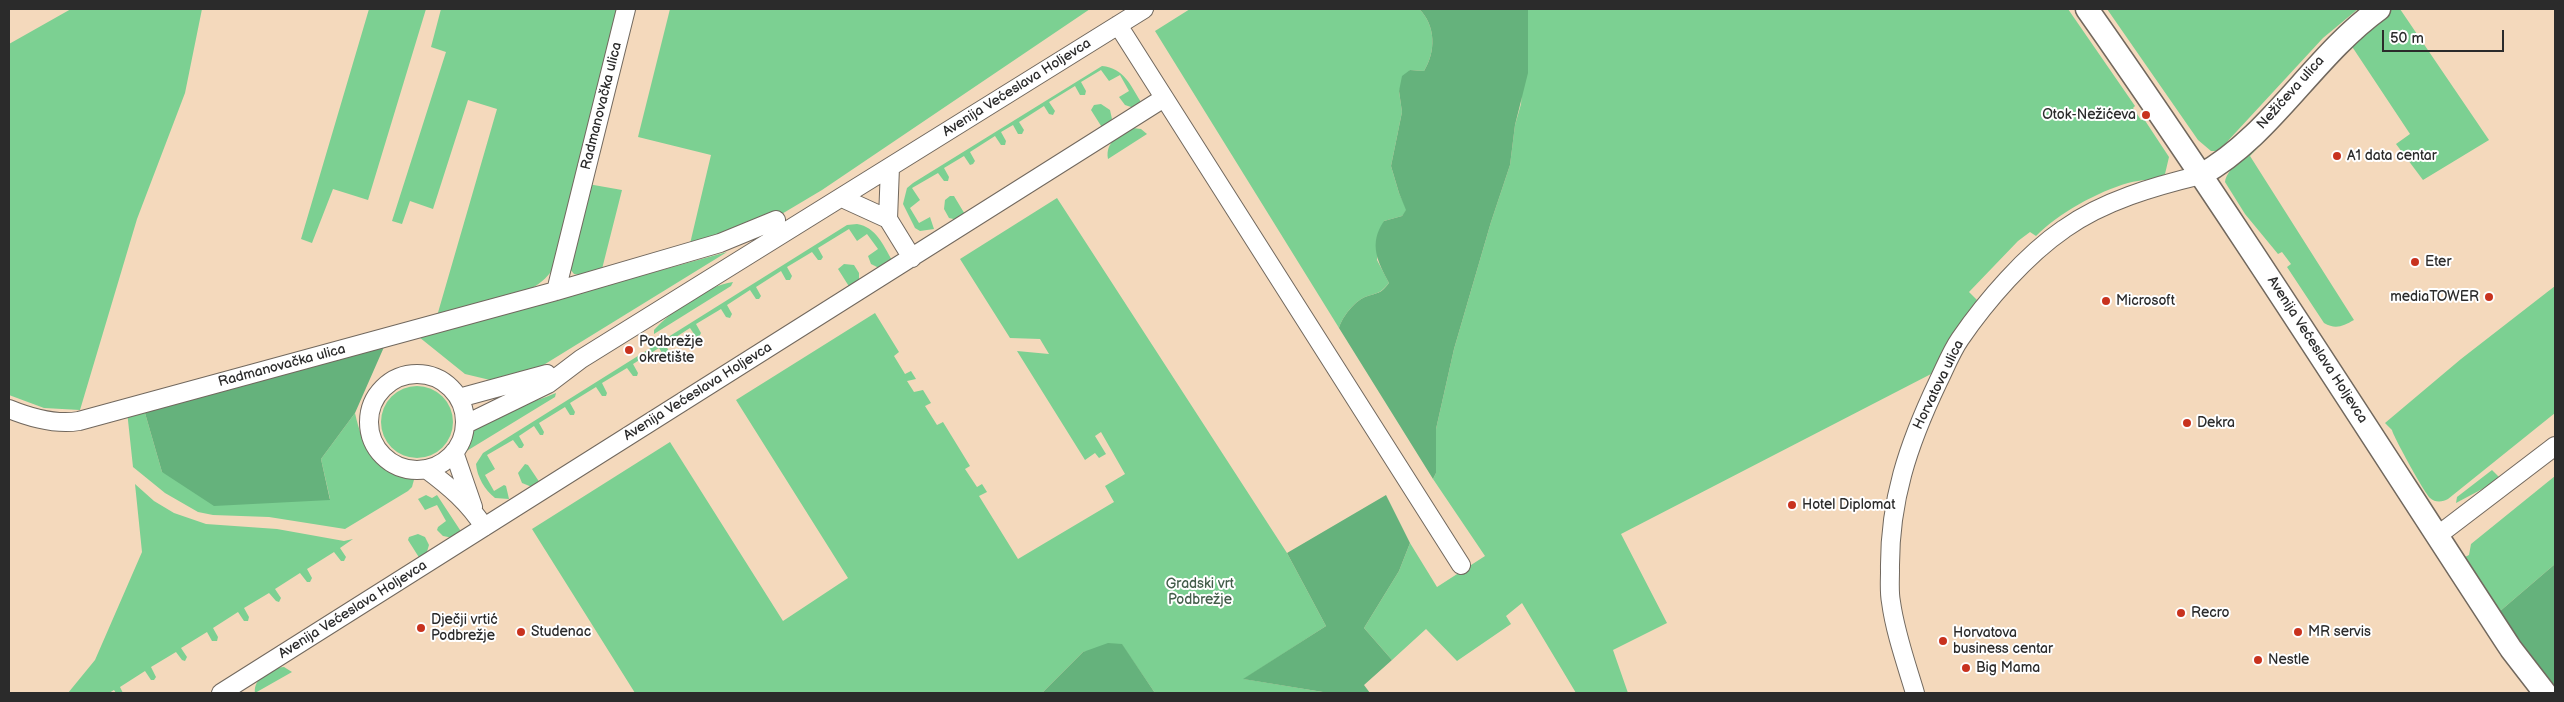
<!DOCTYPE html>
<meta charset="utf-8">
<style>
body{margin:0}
#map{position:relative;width:2564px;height:702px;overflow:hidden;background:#f4d9bc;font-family:"Balsamiq Sans",sans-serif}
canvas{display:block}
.frame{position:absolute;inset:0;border:10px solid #2b2b2b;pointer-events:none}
.scale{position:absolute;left:2382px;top:30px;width:122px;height:22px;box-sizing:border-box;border:2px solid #2b2b2b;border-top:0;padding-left:6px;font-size:15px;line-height:18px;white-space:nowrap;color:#2b2b2b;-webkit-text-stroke:4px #fff;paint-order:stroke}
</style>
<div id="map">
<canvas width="2564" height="702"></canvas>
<div class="frame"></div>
<div class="scale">50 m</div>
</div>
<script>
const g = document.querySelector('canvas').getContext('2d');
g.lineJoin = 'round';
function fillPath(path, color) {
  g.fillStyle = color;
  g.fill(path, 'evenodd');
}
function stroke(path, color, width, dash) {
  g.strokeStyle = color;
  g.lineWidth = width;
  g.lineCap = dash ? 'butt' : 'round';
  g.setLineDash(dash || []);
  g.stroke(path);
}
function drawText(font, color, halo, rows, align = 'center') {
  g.font = font + ' "Balsamiq Sans",sans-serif';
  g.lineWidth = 4;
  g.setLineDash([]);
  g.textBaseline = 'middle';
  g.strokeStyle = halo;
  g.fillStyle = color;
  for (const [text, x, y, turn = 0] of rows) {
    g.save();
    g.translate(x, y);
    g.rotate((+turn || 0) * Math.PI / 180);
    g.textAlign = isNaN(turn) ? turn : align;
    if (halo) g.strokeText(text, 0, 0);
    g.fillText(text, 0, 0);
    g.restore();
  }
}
fillPath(new Path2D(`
 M71 9H202L185 93 137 219 80 410 44 408 9 395V44Z
 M369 9H426L368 200 333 189 312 243 301 239Z
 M441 9H623L556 264C549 276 542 283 530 289L437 316 497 109 468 100 433 209 410 201 402 224 392 221 446 52 431 47Z
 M670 9H1090L822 190 775 218 689 248 711 155 638 137Z
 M1190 9H1419C1436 25 1436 52 1424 71L1410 70 1399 91 1402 112 1391 166 1399 193 1407 210 1402 216 1384 221 1377 260 1389 283C1379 295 1378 292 1365 297 1355 301 1342 317 1339 328L1155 31Z
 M1528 9H2068L2135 106 2133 108 2141 120 2144 119 2169 157 2165 174C2153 181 2142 179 2128 183 2097 192 2059 213 2036 236L2030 232 2018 241 1969 292 1977 300 1960 323 1931 374 1621 534 1667 623 1613 650 1628 693H1576L1522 603 1506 616 1511 624 1457 661 1426 629 1392 660 1364 628 1399 571 1410 543 1437 587 1485 556 1433 479 1436 473V429L1454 349 1491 222 1510 165 1515 125 1521 104Z
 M2107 9H2358L2323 38 2225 144 2218 151H2211L2198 140Z
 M2391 9H2400L2489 140 2423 180 2396 144 2410 134 2349 42Z
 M1102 66C1124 68 1131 86 1141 102L1134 108 1125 105 1119 97 1129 91 1120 75 1109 81 1101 70 1081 82 1086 91 1085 95H1080L1075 86 1049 102 1055 111 1053 115 1049 114 1044 106 1019 122 1024 130 1022 134H1018L1013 125 1001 132 1006 141 1005 145H1001L995 136 970 152 975 161 973 164 970 165 964 156 944 168 949 177 948 181H944L938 173 912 188 920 200 910 208 919 223 930 217 934 229 920 231 915 228 903 204 907 188 913 183Z
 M1101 104 1110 110 1112 119 1103 129 1091 110 1094 105Z
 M2271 127 2274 131 2250 156 2354 320C2343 326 2336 330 2324 323L2287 267 2291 264 2282 252 2278 254 2245 214 2225 182C2226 168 2261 138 2271 127Z
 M1133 128 1141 129 1147 134 1108 159C1105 141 1120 135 1133 128Z
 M588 184 622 190 602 269 580 275 574 274 570 269Z
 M950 196H954L966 216 958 220 949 218 944 209 945 200Z
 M1057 198 1287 553 1326 626 1244 679 1329 693H1155L1122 645 1083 652 1042 693H635L532 529 670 442 783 621 848 578 736 400 875 313 899 352 894 356 905 374 911 371 916 379 907 381 914 392 923 390 931 403 925 406 937 425 943 422 970 466 965 469 977 487 982 484 987 492 979 496 1018 559 1114 502 1105 486 1125 474 1101 432 1095 436 1106 454 1099 458 1095 453 1085 460 1017 351 1049 354 1040 339 1010 338 960 259Z
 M857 224C876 227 883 245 892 260L879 268 871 264 868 256 878 249 867 234 857 241 849 229 818 248 823 257 821 260H818L812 252 787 267 792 276 790 280H786L781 271 756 287 761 296 759 299H756L750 290 727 305 732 314 730 318 726 317 721 309 696 324 701 333 699 337H696L690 328 665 344 670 353 668 357 664 356 659 348 633 364 638 373 637 376H633L627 368 602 383 607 393 606 396H602L596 387 570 403 575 412 574 415H570L565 407 539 423 544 432 543 435H540L534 426 519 436 524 445 522 448H519L513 440 487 455 495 469 485 475 494 491 504 485 506 486 509 499 495 498C485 490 477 477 476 464L483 453 847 225Z
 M727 252 511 385 465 374 419 337Z
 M844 264 854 265 859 273V281L850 288 838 269Z
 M733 282 731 286 654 334V330C673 310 705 286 733 282Z
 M2555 286V413L2448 499C2443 502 2435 503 2430 498 2424 492 2393 436 2392 430L2385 423 2461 359Z
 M381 422a36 36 0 1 1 72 0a36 36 0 1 1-72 0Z
 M556 393 555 397 465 452C467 443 470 434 477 428 495 410 533 403 556 393Z
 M127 411 145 413 162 472 330 499 321 459 355 413C363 450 376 469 415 476L412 487 408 491 345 529 269 517 213 515 198 512 165 493 133 467Z
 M525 464 528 465 540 483 532 487 522 483 518 473Z
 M2492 470 2501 479 2456 503 2457 497Z
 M2555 476V564L2499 612 2463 558 2469 555 2471 544Z
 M135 484 154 501 174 513 206 524 277 529 344 541 353 539 340 548 346 557 344 561H341L334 552 307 569 312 578 310 582H307L300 573 275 589 281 598 279 602 276 601 269 593 244 608 249 617 248 621H244L238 612 213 628 218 637 217 641H212L207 632 181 648 187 657 185 661 182 660 176 652 151 667 156 677 154 680H151L145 671 120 687 123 693H116L114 690 109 693H68L95 660 142 552Z
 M426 495 432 498 437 495 462 533 453 538 443 536 437 530 438 527 446 521 437 505 425 510 418 499Z
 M418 534 425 537 429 545 426 555 420 559 408 540 409 537Z
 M284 667 292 672 255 693C253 679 270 667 284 667Z`), '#7cd092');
fillPath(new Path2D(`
 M1419 9H1528V73L1515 125 1510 165 1491 222 1454 349 1436 429V473L1433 479 1339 328C1342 317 1355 301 1365 297 1378 292 1380 295 1389 283 1378 262 1368 244 1384 221L1402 216 1406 210 1399 193 1391 166 1402 112 1399 91 1402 76 1410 70 1424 71C1436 52 1436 25 1419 9Z
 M384 347 355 413 321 459 330 500 214 506 162 472 145 413 258 374Z
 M1386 495 1410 543 1399 571 1364 628 1392 660 1364 685 1370 693H1329L1243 679 1326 626 1287 553Z
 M2555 564V690L2499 612Z
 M1108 643 1122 644 1155 693H1042L1083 652Z`), '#65b27c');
const minor = new Path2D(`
 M1118 25 1461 565
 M842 198 888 219 912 258
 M888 219 890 167
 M556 291 626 9
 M369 422a48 48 0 1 1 96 0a48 48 0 1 1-96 0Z
 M459 398 547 374
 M9 409C31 418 55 425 79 421L556 291 720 243 776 220
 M466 424 548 384 581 359 1144 9
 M454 452 473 507
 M426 469C449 486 469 503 484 527
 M2437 536 2555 446
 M221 693 1164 98
 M1915 693C1906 663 1895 632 1891 602 1889 592 1890 581 1890 571 1889 501 1908 445 1938 382 1945 368 1951 352 1960 339 1986 301 2026 255 2064 229 2103 201 2155 186 2201 175`);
const tertiary = new Path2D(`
 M2087 9C2234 218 2371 435 2511 649L2545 693
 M2201 175C2271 136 2313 57 2379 9`);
stroke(minor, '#71685e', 20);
stroke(tertiary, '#71685e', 25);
stroke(minor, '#fff', 18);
stroke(tertiary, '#fff', 22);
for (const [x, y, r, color] of [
 [2146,115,5,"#c8321e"],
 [2337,156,5,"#c8321e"],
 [2415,262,5,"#c8321e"],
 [2489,297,5,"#c8321e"],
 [2106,301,5,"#c8321e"],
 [629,350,5,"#c8321e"],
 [2187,423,5,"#c8321e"],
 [1792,505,5,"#c8321e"],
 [2181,613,5,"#c8321e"],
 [421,628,5,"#c8321e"],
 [521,632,5,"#c8321e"],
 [2298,632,5,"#c8321e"],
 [1943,641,5,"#c8321e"],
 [2258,660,5,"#c8321e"],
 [1966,668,5,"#c8321e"]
]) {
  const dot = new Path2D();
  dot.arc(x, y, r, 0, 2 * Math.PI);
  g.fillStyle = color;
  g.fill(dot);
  stroke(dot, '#fff', 2);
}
drawText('14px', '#2b2b2b', '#fff', [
 ["Avenija Većeslava Holjevca",1017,88,-32],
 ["Nežićeva ulica",2291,93,-48],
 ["Radmanovačka ulica",602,106,-76],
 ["Avenija Većeslava Holjevca",2317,350,57],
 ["Radmanovačka ulica",282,366,-15],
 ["Horvatova ulica",1939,385,-64],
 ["Avenija Većeslava Holjevca",698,392,-32],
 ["Avenija Većeslava Holjevca",353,610,-32]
]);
drawText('14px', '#2b2b2b', '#fff', [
 ["Otok-Nežićeva",2136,115,"right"],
 ["A1 data centar",2347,156],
 ["Eter",2425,262],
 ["mediaTOWER",2479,297,"right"],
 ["Microsoft",2116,301],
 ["Podbrežje",639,342],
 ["okretište",639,358],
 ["Dekra",2197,423],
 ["Hotel Diplomat",1802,505],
 ["Recro",2191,613],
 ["Dječji vrtić",431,620],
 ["Podbrežje",431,636],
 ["Studenac",531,632],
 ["MR servis",2308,632],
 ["Horvatova",1953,633],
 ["business centar",1953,649],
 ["Nestle",2268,660],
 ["Big Mama",1976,668]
], 'left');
drawText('14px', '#435d4a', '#fff', [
 ["Gradski vrt",1200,584],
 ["Podbrežje",1200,600]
]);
</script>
